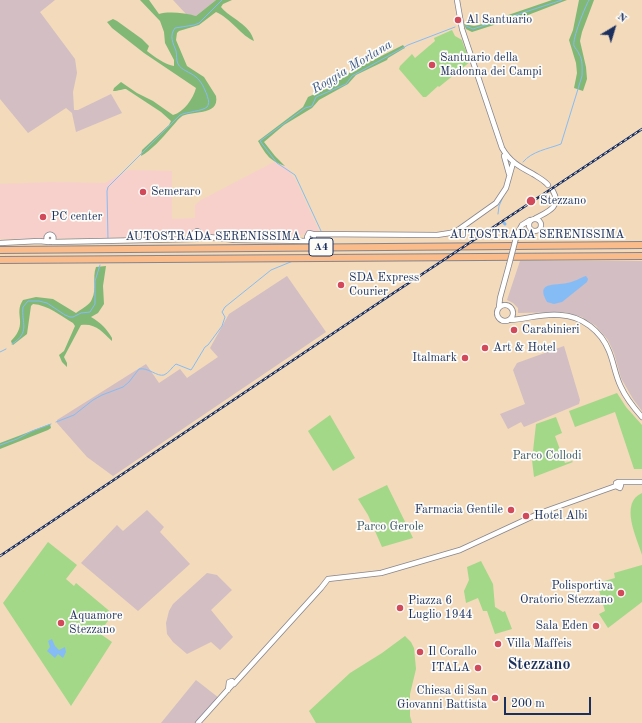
<!DOCTYPE html>
<style>
body{margin:0}
#map{position:relative;width:642px;height:723px;overflow:hidden;background:#f2dabb;font-family:"Old Standard TT",serif}
canvas{display:block}
.north{position:absolute;left:594px;top:8px;width:40px;height:40px;-webkit-text-stroke:3px #fdfcf7;paint-order:stroke;rotate:38deg;font-size:11px;font-weight:700;line-height:16px;text-align:center;color:#1b2f5e}
.north::after{content:'';display:block;margin:auto;width:14px;height:18px;background:#1b2f5e;clip-path:polygon(50% 0,100% 100%,50% 72%,0 100%)}
.scale{position:absolute;left:504px;top:697px;width:87px;height:18px;box-sizing:border-box;border:2px solid #1b2f5e;border-top:0;padding-left:5px;font-size:12px;line-height:14px;white-space:nowrap;color:#1b2f5e;-webkit-text-stroke:3px #fdfcf7;paint-order:stroke}
</style>
<div id="map">
<canvas width="642" height="723"></canvas>
<div class="north">N</div>
<div class="scale">200 m</div>
</div>
<script>
const g = document.querySelector('canvas').getContext('2d');
g.lineJoin = 'round';
function fillPath(path, color) {
  g.fillStyle = color;
  g.fill(path, 'evenodd');
}
function stroke(path, color, width, dash) {
  g.strokeStyle = color;
  g.lineWidth = width;
  g.lineCap = dash ? 'butt' : 'round';
  g.setLineDash(dash || []);
  g.stroke(path);
}
function drawText(font, color, halo, rows, align = 'center') {
  g.font = font + ' "Old Standard TT",serif';
  g.lineWidth = 3.5;
  g.setLineDash([]);
  g.textBaseline = 'middle';
  g.strokeStyle = halo;
  g.fillStyle = color;
  for (const [text, x, y, turn = 0] of rows) {
    g.save();
    g.translate(x, y);
    g.rotate((+turn || 0) * Math.PI / 180);
    g.textAlign = isNaN(turn) ? turn : align;
    if (halo) g.strokeText(text, 0, 0);
    g.fillText(text, 0, 0);
    g.restore();
  }
}
fillPath(new Path2D(`
 M274 162 285 166 295 179 319 231H312L294 238H241L204 234 199 230 193 231 175 237 0 239V184L53 182 105 183 128 170 172 171V219L195 218V205L201 200Z`), '#f7d0cc');
fillPath(new Path2D(`
 M0 0H55L40 12 75 59 77 73 73 92 74 110H78L111 94 122 113 76 132 72 113 66 108 28 133 0 99Z
 M173 0H216L196 16 186 14Z
 M520 261H642V411L633 399 621 378 614 353 608 340 596 326 582 317 565 312 518 313V308L513 303 507 300Z
 M287 276 326 332 113 476 87 457 57 423V420L146 364 159 383 180 369 187 378 218 357 210 348 229 314Z
 M564 346 580 400 579 404 524 427 521 422 508 429 500 414 525 404 513 370 517 363Z
 M147 510 164 527 160 532 190 564 138 611 81 563 117 525 123 531Z
 M207 573 217 575 232 590 211 610 233 637 220 650 211 642 187 654 173 642 167 634 166 623 169 611 173 604Z
 M196 680 219 698 196 723H161Z`), '#d2bec3');
fillPath(new Path2D(`
 M452 30 455 36 462 40C464 48 468 54 471 61L439 87 438 86 426 97H423L399 69 400 66 412 54 415 58 435 41 434 38Z
 M617 393 626 407 642 425V469H634L615 412 575 427 569 411Z
 M330 415 355 458 333 471 308 431Z
 M556 417 562 433 555 436 565 463 572 461 573 462 534 477 532 460 536 424Z
 M387 485 413 538 382 547 368 515 358 499Z
 M642 493V555C637 538 619 503 642 493Z
 M48 542 77 565 66 579 74 586 76 583 113 614 99 633 112 642 71 706 3 603Z
 M481 561 493 584 495 607 503 612 505 611 512 629 495 634 487 611H483L478 598 466 603 464 591 469 580 467 567Z
 M642 565V602L608 628 599 614 605 611 597 583 615 578 614 573Z
 M405 636 411 642 414 648 416 669 410 694V716L412 723H316L309 711 350 673 382 653Z`), '#a3d889');
fillPath(new Path2D(`
 M140 0H149L159 14C169 11 185 13 196 16L216 0H232L223 4 221 7C231 19 250 24 254 41 243 37 230 18 216 12L199 25 179 31 177 33 176 40 187 66 204 77 216 96C220 117 189 110 181 117 177 120 174 125 170 129 163 137 151 151 141 156L142 150 169 125 171 121 161 112 126 89C122 89 119 91 113 91L114 88 121 82 137 93 153 101 173 115C184 112 193 99 196 88L144 53 112 28 107 22 113 19 117 21 142 39 149 46 147 51C153 56 166 65 174 66V60L165 43 164 32 160 21Z
 M552 0H567L515 20 505 23H500L472 32 466 29 464 24 474 26 479 25Z
 M579 0H594L582 32 580 41 586 67 587 79 583 91 574 88 577 73 576 63 569 40 573 30Z
 M403 45 405 48 403 49 388 58 387 60 356 75 348 84 319 100 312 108 284 125 264 142 275 156 285 166C270 161 266 155 258 141L303 107 308 97 328 88 352 71Z
 M106 266 103 286 104 304 98 313 91 317C100 322 107 329 112 338V341C102 332 96 323 81 325L64 357 67 363V367L62 362 59 355 64 351 75 326 73 323C61 316 48 305 33 304L31 306 27 334 13 345 12 344 11 341C29 323 13 315 23 300L36 297 53 299 76 313C81 309 90 305 92 299 97 289 92 278 96 267Z
 M50 424 51 428 48 430 0 449V443Z`), '#82b875');
fillPath(new Path2D(`
 M586 276 588 279 587 282 562 302 554 304 547 302C535 281 555 286 567 283 574 282 580 278 586 276Z
 M52 639 55 646 59 650 65 647 66 652 63 658 58 654 55 658 47 651 50 647 48 641Z`), '#86bcf5');
stroke(new Path2D(`
 M466 26 473 29 562 0
 M523 162C532 151 548 149 561 144L582 76C582 68 583 60 579 54 578 51 575 48 574 46 572 39 585 7 589 0
 M498 214 499 206 503 197
 M321 231 295 175 277 163 260 141 305 108 312 106 316 97 346 84 352 76 408 45 455 27
 M108 239 107 191 108 187 180 115C186 112 203 111 207 107 210 103 208 99 207 95 204 88 202 82 196 77 190 72 181 70 178 64 176 60 177 55 176 51 173 43 169 36 175 28L194 25 199 23 222 0
 M12 344C31 332 21 323 23 307L28 301H39L47 303 65 315 70 317H73L81 313 90 312 95 304V281L100 265
 M0 352 6 349
 M56 422 74 415 93 400 102 395 123 387 129 382 139 369C148 367 157 377 164 375 169 373 172 367 176 364L191 370 193 367 205 347 208 345 222 326 225 317 222 312 225 307 271 270 293 261
 M0 445 17 439 32 431 51 424`), '#86bcf5', 1);
stroke(new Path2D(`
 M504 223 505 224`), '#86bcf5', 3);
const minor = new Path2D(`
 M457 0 462 29 502 148C510 162 520 167 533 174 539 178 544 180 548 185
 M504 156 509 174
 M536 218C547 212 562 207 553 191
 M529 225a6 6 0 1 1 12 0a6 6 0 1 1-12 0Z
 M313 234 437 235 450 233 458 230 496 203 506 188 513 163
 M517 234 522 225 530 220
 M46.5 238a3.5 3.5 0 1 1 7 0a3.5 3.5 0 1 1-7 0Z
 M200 238 209 237 235 240 311 241 314 238 313 234 309 233 307 237 309 240
 M52 242 197 239 201 236 199 232 197 231 194 233 193 236 195 238
 M0 243 39 241 49 242
 M497 313a8 8 0 1 1 16 0a8 8 0 1 1-16 0Z
 M499 307 500 298 509 265
 M511 320C527 319 543 313 560 315 582 316 601 331 609 351 614 363 615 375 621 387 626 398 634 408 642 417
 M616 486V483L618 482H642
 M234 684 321 588 328 579 381 573 460 550 540 513 613 487 616 486 620 488 621 485 620 483
 M228 690 229 682 232 681
 M198 723 232 685`);
const highway = new Path2D(`
 M0 250 642 245
 M0 260 642 256`);
stroke(minor, '#86848c', 6);
stroke(highway, '#86848c', 8);
stroke(minor, '#fff', 4.5);
stroke(highway, '#f9bc8a', 6);
const rail = new Path2D(`
 M0 556 383 300 642 129`);
stroke(rail, '#1b2f5e', 2.5);
stroke(rail, '#fdfcf7', 1, [3]);
const minorBridge = new Path2D(`
 M509 265 517 234`);
stroke(minorBridge, '#86848c', 6, []);
stroke(minorBridge, '#fff', 4.5);
for (const [x, y, r, color] of [
 [458,20,4,"#d1495b"],
 [432,65,4,"#d1495b"],
 [143,192,4,"#d1495b"],
 [531,201,5,"#d1495b"],
 [43,217,4,"#d1495b"],
 [341,285,4,"#d1495b"],
 [514,330,4,"#d1495b"],
 [485,348,4,"#d1495b"],
 [465,358,4,"#d1495b"],
 [511,510,4,"#d1495b"],
 [526,516,4,"#d1495b"],
 [621,593,4,"#d1495b"],
 [400,608,4,"#d1495b"],
 [61,623,4,"#d1495b"],
 [596,626,4,"#d1495b"],
 [498,644,4,"#d1495b"],
 [420,652,4,"#d1495b"],
 [478,668,4,"#d1495b"],
 [495,698,4,"#d1495b"]
]) {
  const dot = new Path2D();
  dot.arc(x, y, r, 0, 2 * Math.PI);
  g.fillStyle = color;
  g.fill(dot);
  stroke(dot, '#fdfcf7', 1.5);
}
for (const [x, y, w] of [
 [321,247,24]
]) {
  const box = new Path2D();
  box.roundRect(x - w / 2, y - 9, w, 18, 3);
  g.fillStyle = '#fdfcf7';
  g.fill(box);
  stroke(box, '#1b2f5e', 1);
}
drawText('bold 11px', '#1b2f5e', null, [
 ["A4",321,247]
]);
drawText('12px', '#1b2f5e', '#fdfcf7', [
 ["Al Santuario",466,20],
 ["Santuario della",440,58],
 ["Madonna dei Campi",440,72],
 ["Semeraro",151,192],
 ["Stezzano",540,201],
 ["PC center",51,217],
 ["SDA Express",349,278],
 ["Courier",349,292],
 ["Carabinieri",522,330],
 ["Art & Hotel",493,348],
 ["Italmark",457,358,"right"],
 ["Farmacia Gentile",503,510,"right"],
 ["Hotel Albi",534,516],
 ["Polisportiva",613,586,"right"],
 ["Oratorio Stezzano",613,600,"right"],
 ["Piazza 6",408,601],
 ["Luglio 1944",408,615],
 ["Aquamore",69,616],
 ["Stezzano",69,630],
 ["Sala Eden",588,626,"right"],
 ["Villa Maffeis",506,644],
 ["Il Corallo",428,652],
 ["ITALA",470,668,"right"],
 ["Chiesa di San",487,691,"right"],
 ["Giovanni Battista",487,705,"right"]
], 'left');
drawText('12px', '#1b2f5e', '#fdfcf7', [
 ["AUTOSTRADA SERENISSIMA",537,235],
 ["AUTOSTRADA SERENISSIMA",213,237]
]);
drawText('12px', '#3d5969', '#fdfcf7', [
 ["Parco Collodi",547,456],
 ["Parco Gerole",390,527]
]);
drawText('italic 13px', '#3b598b', '#fdfcf7', [
 ["Roggia Morlana",352,67,-31]
]);
drawText('bold 16px', '#1b2f5e', '#fdfcf7', [
 ["Stezzano",539,665]
]);
</script>
